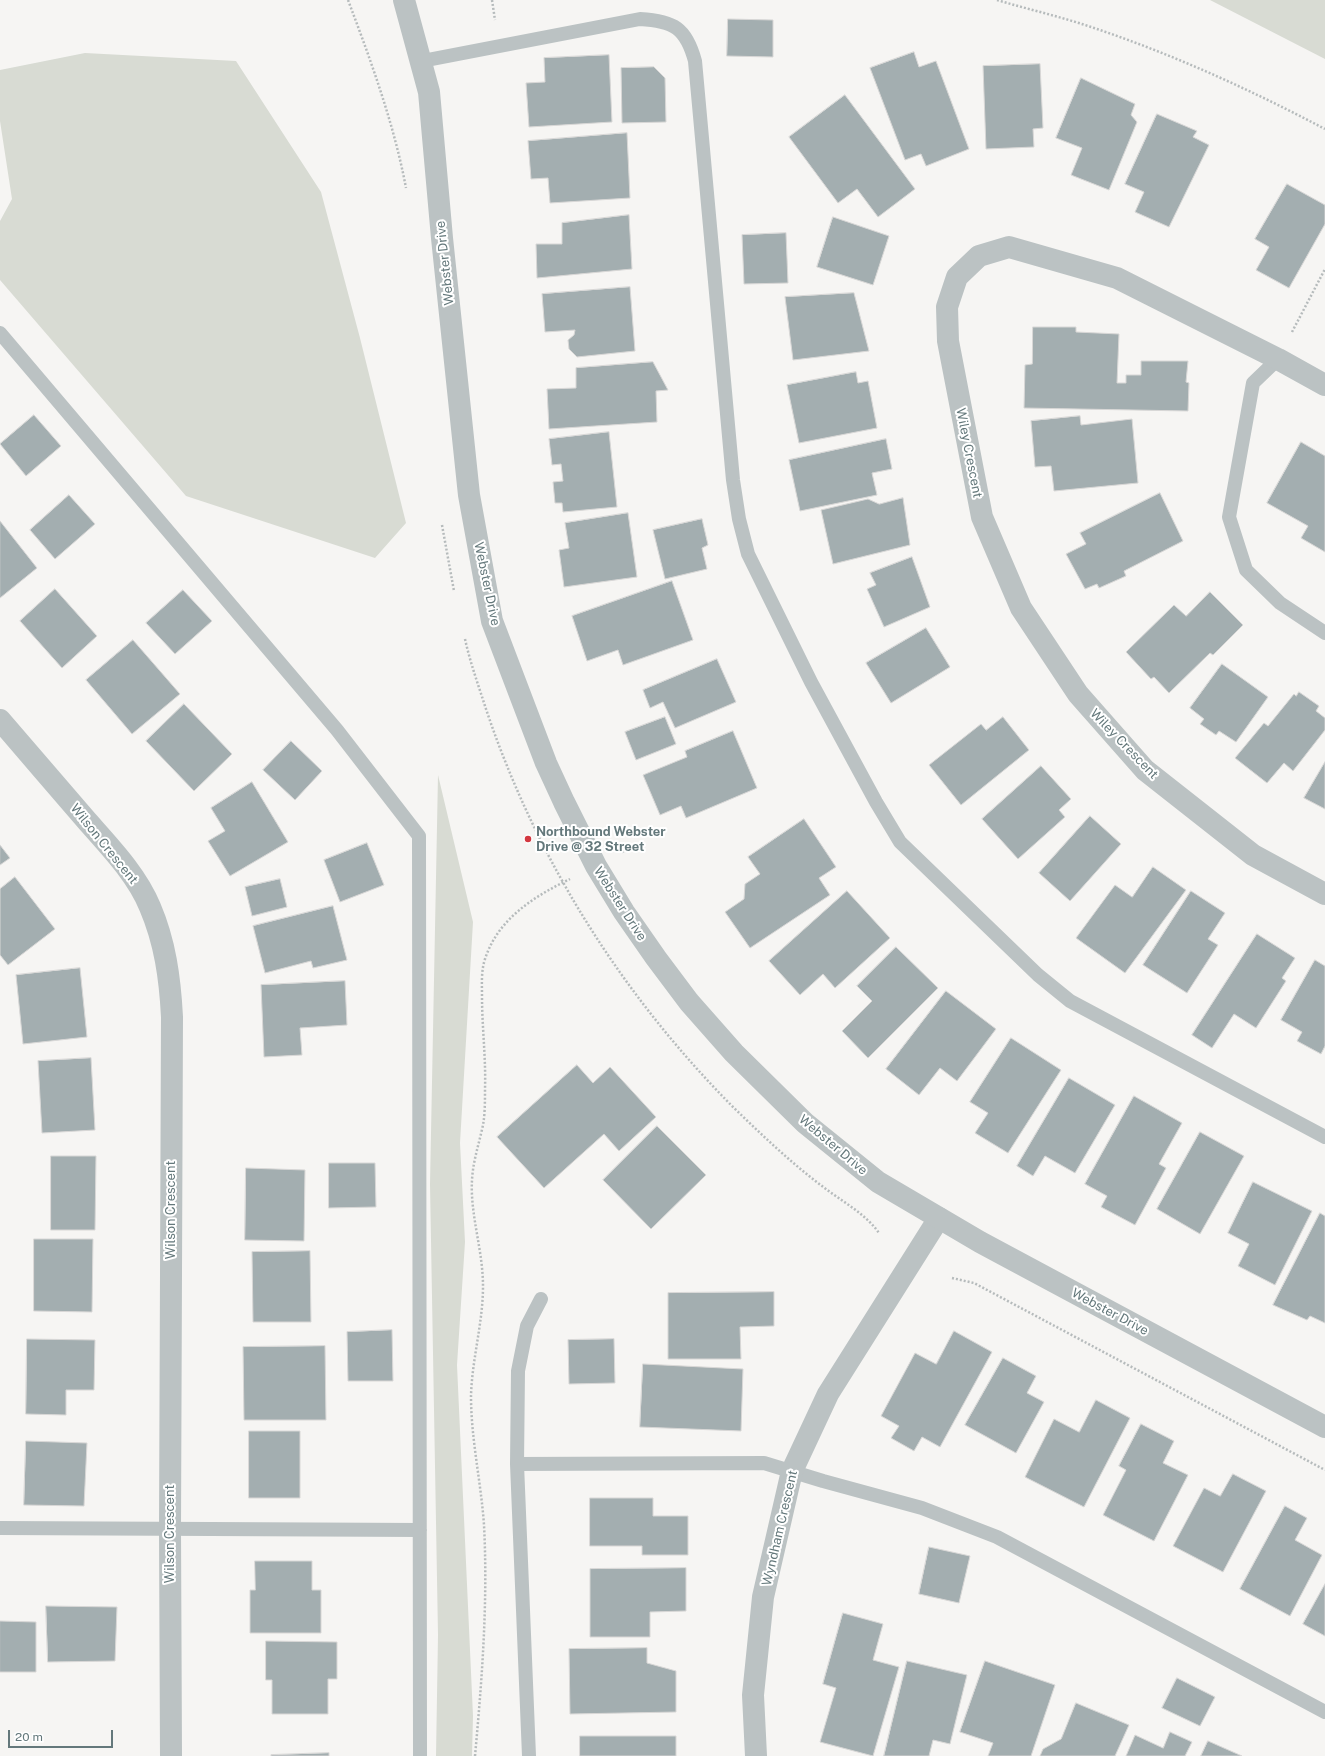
<!DOCTYPE html>
<style>
body{margin:0}
#map{position:relative;width:1325px;height:1756px;overflow:hidden;background:#f6f5f3;font-family:"Public Sans",sans-serif}
canvas{display:block}
.scale{position:absolute;left:8px;top:1730px;width:105px;height:18px;box-sizing:border-box;border:2px solid #64787b;border-top:0;padding-left:5px;font-size:12px;line-height:14px;white-space:nowrap;color:#64787b;-webkit-text-stroke:3px #fff;paint-order:stroke}
</style>
<div id="map">
<canvas width="1325" height="1756"></canvas>
<div class="scale">20 m</div>
</div>
<script>
const g = document.querySelector('canvas').getContext('2d');
g.lineJoin = 'round';
function fillPath(path, color) {
  g.fillStyle = color;
  g.fill(path, 'evenodd');
}
function stroke(path, color, width, dash) {
  g.strokeStyle = color;
  g.lineWidth = width;
  g.lineCap = dash ? 'butt' : 'round';
  g.setLineDash(dash || []);
  g.stroke(path);
}
function drawText(font, color, halo, rows, align = 'center') {
  g.font = font + ' "Public Sans",sans-serif';
  g.lineWidth = 4;
  g.setLineDash([]);
  g.textBaseline = 'middle';
  g.strokeStyle = halo;
  g.fillStyle = color;
  for (const [text, x, y, turn = 0] of rows) {
    g.save();
    g.translate(x, y);
    g.rotate((+turn || 0) * Math.PI / 180);
    g.textAlign = isNaN(turn) ? turn : align;
    if (halo) g.strokeText(text, 0, 0);
    g.fillText(text, 0, 0);
    g.restore();
  }
}
fillPath(new Path2D(`
 M1210 0H1325V59Z
 M85 53 236 61 321 192 360 338 406 523 375 558 186 496 0 280V221L12 199 0 121V70Z
 M438 775 473 922 460 1143 465 1242 457 1365 473 1716 472 1756H436L438 1635 430 1184Z`), '#d8dbd3');
const building = new Path2D(`
 M728 19 773 20V57L727 56Z
 M914 52 919 67 936 61 969 149 926 166 921 154 905 160 870 68Z
 M609 55 612 122 529 127 526 83 545 82 544 58Z
 M1040 64 1043 128 1033 129 1034 147 986 149 983 66Z
 M654 67 665 78 666 122 622 123 621 68Z
 M1081 78 1135 104 1131 115 1137 122 1109 190 1071 175 1082 148 1056 138Z
 M845 95 915 189 878 217 857 189 838 203 789 137Z
 M1157 114 1197 131 1193 137 1209 145 1169 227 1135 212 1144 192 1125 184Z
 M627 133 630 198 550 203 548 178 531 179 528 141Z
 M1287 184 1325 205V224L1289 288 1256 270 1269 247 1255 239Z
 M629 215 632 269 537 278 536 244H562V223Z
 M833 217 889 236 873 285 817 267Z
 M786 233 788 283 744 284 742 235Z
 M630 287 635 351 577 357 569 349 568 340 574 335 575 330 545 332 542 294Z
 M854 293 869 351 793 360 785 297Z
 M1033 327H1076V332L1119 334 1117 383H1126V375H1141V361H1188L1186 382 1189 383 1188 411 1024 408 1025 365 1032 364Z
 M653 362 668 390 656 391 657 422 549 429 547 389 576 388V368Z
 M856 372 858 383 868 381 877 428 799 443 787 385Z
 M34 415 61 446 26 476 0 444Z
 M1080 416 1081 425 1132 419 1138 483 1054 491 1051 466 1035 467 1031 421Z
 M609 432 617 507 563 512 562 503H555L553 482 563 481 561 464 552 465 549 439Z
 M886 439 892 469 872 473 877 495 800 511 789 460Z
 M1301 442 1325 456V552L1301 538 1308 526 1267 503Z
 M1160 493 1183 541 1124 571 1126 576 1099 588 1097 584 1085 589 1066 554 1086 544 1080 533Z
 M69 495 95 524 55 559 30 530Z
 M903 498 910 545 833 564 821 510 868 499 879 504Z
 M628 513 637 577 564 587 559 550 569 548 565 523Z
 M702 519 708 545 702 548 707 569 665 579 653 530Z
 M0 521 37 568 0 598Z
 M912 557 930 607 884 627 867 589 876 585 870 573Z
 M672 581 693 640 623 665 618 650 587 661 572 616Z
 M55 589 97 636 62 668 20 621Z
 M183 590 212 621 175 654 146 623Z
 M1210 592 1243 625 1213 655 1210 653 1169 693 1154 677 1151 679 1126 652 1174 605 1186 616Z
 M926 628 950 667 891 703 866 663Z
 M133 640 180 694 132 734 86 680Z
 M717 659 736 702 675 728 663 702 650 708 643 690Z
 M1222 664 1268 697 1236 742 1219 731 1216 735 1200 724 1204 719 1190 708Z
 M1299 692 1319 706 1316 711 1325 718V730L1293 771 1284 763 1267 783 1235 758 1264 723 1268 726 1294 694 1296 696Z
 M184 704 232 754 194 791 146 741Z
 M665 717 676 744 636 760 625 732Z
 M1003 717 1029 750 961 805 929 765 981 724 986 730Z
 M733 731 757 788 686 818 681 806 660 815 643 775 687 757 685 751Z
 M291 741 322 771 295 800 263 770Z
 M1325 762V809L1304 798Z
 M1041 766 1071 799 1059 810 1065 817 1018 859 982 819Z
 M252 782 288 842 230 876 208 841 225 831 211 808Z
 M1090 816 1121 844 1070 901 1039 873Z
 M804 819 836 867 819 878 830 895 750 948 725 912 744 899 745 884 760 874 748 857Z
 M367 843 384 885 340 902 324 860Z
 M0 845 10 858 0 865Z
 M1153 867 1186 890 1125 973 1076 938 1115 885 1132 897Z
 M15 877 55 929 8 965 0 955V889Z
 M280 879 287 907 252 916 245 887Z
 M847 891 890 938 835 988 823 974 800 995 769 961Z
 M1191 891 1225 913 1208 939 1218 945 1187 993 1143 965Z
 M333 906 347 960 313 968 311 961 265 973 253 926Z
 M1257 934 1295 958 1282 978 1286 981 1256 1028 1234 1014 1212 1048 1192 1035Z
 M896 947 938 988 868 1058 842 1031 872 1001 857 986Z
 M1315 960 1325 966V1046L1321 1054 1297 1041 1302 1032 1281 1020Z
 M80 968 87 1037 23 1044 16 975Z
 M345 981 347 1025 300 1028 302 1055 264 1057 261 985Z
 M946 991 996 1029 957 1081 940 1068 919 1095 886 1069Z
 M1011 1038 1061 1070 1008 1153 975 1133 988 1113 970 1102Z
 M91 1058 95 1130 42 1133 38 1061Z
 M577 1065 593 1083 610 1067 656 1117 619 1151 604 1134 544 1188 497 1137Z
 M1069 1078 1115 1105 1075 1173 1045 1156 1033 1176 1017 1166Z
 M1134 1096 1182 1123 1159 1164 1166 1168 1135 1225 1101 1207 1107 1196 1085 1184Z
 M657 1126 706 1175 651 1229 603 1180Z
 M1200 1132 1244 1156 1200 1234 1157 1209Z
 M51 1156H96L95 1230H51Z
 M329 1163H375L376 1207 329 1208Z
 M246 1168 305 1170 304 1241 245 1240Z
 M1253 1182 1312 1211 1275 1285 1238 1266 1249 1244 1228 1233Z
 M1320 1213 1325 1216V1323L1310 1316 1307 1320 1273 1305Z
 M34 1239H93L92 1312 34 1311Z
 M310 1251 311 1322H253L252 1252Z
 M774 1292V1326L740 1327 741 1359H668V1293Z
 M392 1330 393 1381H348L347 1332Z
 M954 1331 992 1352 940 1447 922 1437 914 1451 891 1438 899 1426 881 1416 915 1353 936 1364Z
 M27 1339 95 1340 94 1390H66V1415L26 1414Z
 M614 1339 615 1383 569 1384 568 1340Z
 M325 1346 326 1420H244L243 1347Z
 M1003 1358 1036 1376 1027 1393 1044 1402 1016 1453 965 1425Z
 M643 1364 743 1369 741 1431 640 1427Z
 M1096 1400 1130 1418 1084 1507 1025 1477 1054 1419 1079 1432Z
 M1141 1424 1174 1441 1163 1463 1188 1475 1154 1541 1103 1515 1126 1470 1119 1466Z
 M249 1431H300V1498H249Z
 M26 1441 87 1443 84 1506 24 1505Z
 M1233 1474 1266 1491 1223 1572 1173 1546 1204 1488 1220 1496Z
 M590 1498H653V1516H688V1555H642V1546H590Z
 M1285 1506 1307 1518 1295 1540 1322 1555 1290 1616 1240 1589Z
 M929 1547 970 1556 959 1603 919 1594Z
 M255 1561H312V1590H321V1633H250V1590H255Z
 M686 1568V1611L650 1612V1637H590V1569Z
 M1325 1584V1636L1303 1624Z
 M46 1606 117 1607 115 1661 48 1662Z
 M843 1613 883 1624 873 1660 899 1667 873 1756 820 1742 836 1688 823 1684Z
 M0 1621 36 1622V1672H0Z
 M266 1641 337 1642V1679H328V1714H272V1680H266Z
 M647 1648V1663L676 1671V1712L570 1714 569 1649Z
 M907 1661 967 1675 950 1744 933 1740 929 1756H884Z
 M985 1661 1055 1685 1031 1756H988L993 1743 960 1732Z
 M1177 1678 1215 1697 1200 1726 1162 1708Z
 M1076 1703 1129 1725 1115 1756H1040L1043 1749 1061 1739Z
 M1170 1732 1192 1742 1185 1756H1126L1135 1735 1163 1748Z
 M580 1736H676V1756H580Z
 M1208 1741 1242 1756H1201Z
 M329 1753V1756H271V1755Z`);
fillPath(building, '#a3aeb0');
stroke(building, '#d8d7d6', 1);
stroke(new Path2D(`
 M348 0C371 61 394 124 406 188
 M492 0 495 20
 M997 0C1027 9 1058 16 1088 26 1170 53 1249 89 1325 129
 M1292 332 1325 269
 M442 525 454 591
 M465 639C470 662 478 684 485 706 535 857 621 994 733 1107 762 1135 790 1162 822 1186 841 1201 865 1213 879 1233
 M622 852 629 849
 M952 1278 974 1283 1325 1470
 M475 1756C482 1679 488 1602 484 1525 481 1482 471 1439 471 1396 472 1359 483 1323 483 1286 483 1250 470 1215 472 1180 473 1161 479 1144 483 1125 485 1114 485 1101 485 1089 486 1058 482 1027 482 996 482 984 481 971 485 959 498 919 533 897 570 879`), '#b6bbbc', 2.5, [2, 2]);
stroke(new Path2D(`
 M422 61 640 19C674 21 686 28 695 61L733 480 739 519 748 554 811 682 876 802 900 842 1038 975 1070 1001 1325 1137
 M0 333 337 730 419 836 420 1756
 M1278 359 1253 383 1229 517 1246 570 1280 603 1325 633
 M517 1464 764 1463 823 1481 922 1508 997 1537 1325 1712
 M0 1528 420 1530
 M529 1756 517 1464 518 1371 527 1326 541 1299`), '#bbc2c3', 14);
stroke(new Path2D(`
 M1325 385 1278 359 1117 278 1009 247 979 256 957 277 947 307 948 341 982 517 1021 608 1078 694 1145 770 1253 855 1325 894
 M0 720C29 754 58 787 87 821 110 847 137 875 150 907 165 942 170 978 172 1017L170 1529 171 1756
 M756 1756 753 1695 763 1597 792 1471 828 1394 939 1218`), '#bbc2c3', 22);
stroke(new Path2D(`
 M404 0 429 92 442 238 469 495 492 621 546 763 564 802 596 866 624 912 656 958 689 1002 734 1053 805 1123 878 1182 980 1242 1325 1427`), '#bbc2c3', 22);
for (const [x, y, r, color] of [
 [528,839,4,"#d3373f"]
]) {
  const dot = new Path2D();
  dot.arc(x, y, r, 0, 2 * Math.PI);
  g.fillStyle = color;
  g.fill(dot);
  stroke(dot, '#fff', 1.5);
}
drawText('13px', '#64787b', '#fff', [
 ["Webster Drive",445,263,-96],
 ["Wiley Crescent",969,453,79],
 ["Webster Drive",487,584,78],
 ["Wiley Crescent",1124,744,46],
 ["Wilson Crescent",104,844,51],
 ["Webster Drive",620,904,57],
 ["Webster Drive",833,1145,40],
 ["Wilson Crescent",171,1210,-90],
 ["Webster Drive",1110,1312,28],
 ["Wyndham Crescent",780,1528,-77],
 ["Wilson Crescent",170,1534,-90]
]);
drawText('bold 13px', '#64787b', '#fff', [
 ["Northbound Webster",536,832],
 ["Drive @ 32 Street",536,847]
], 'left');
</script>
